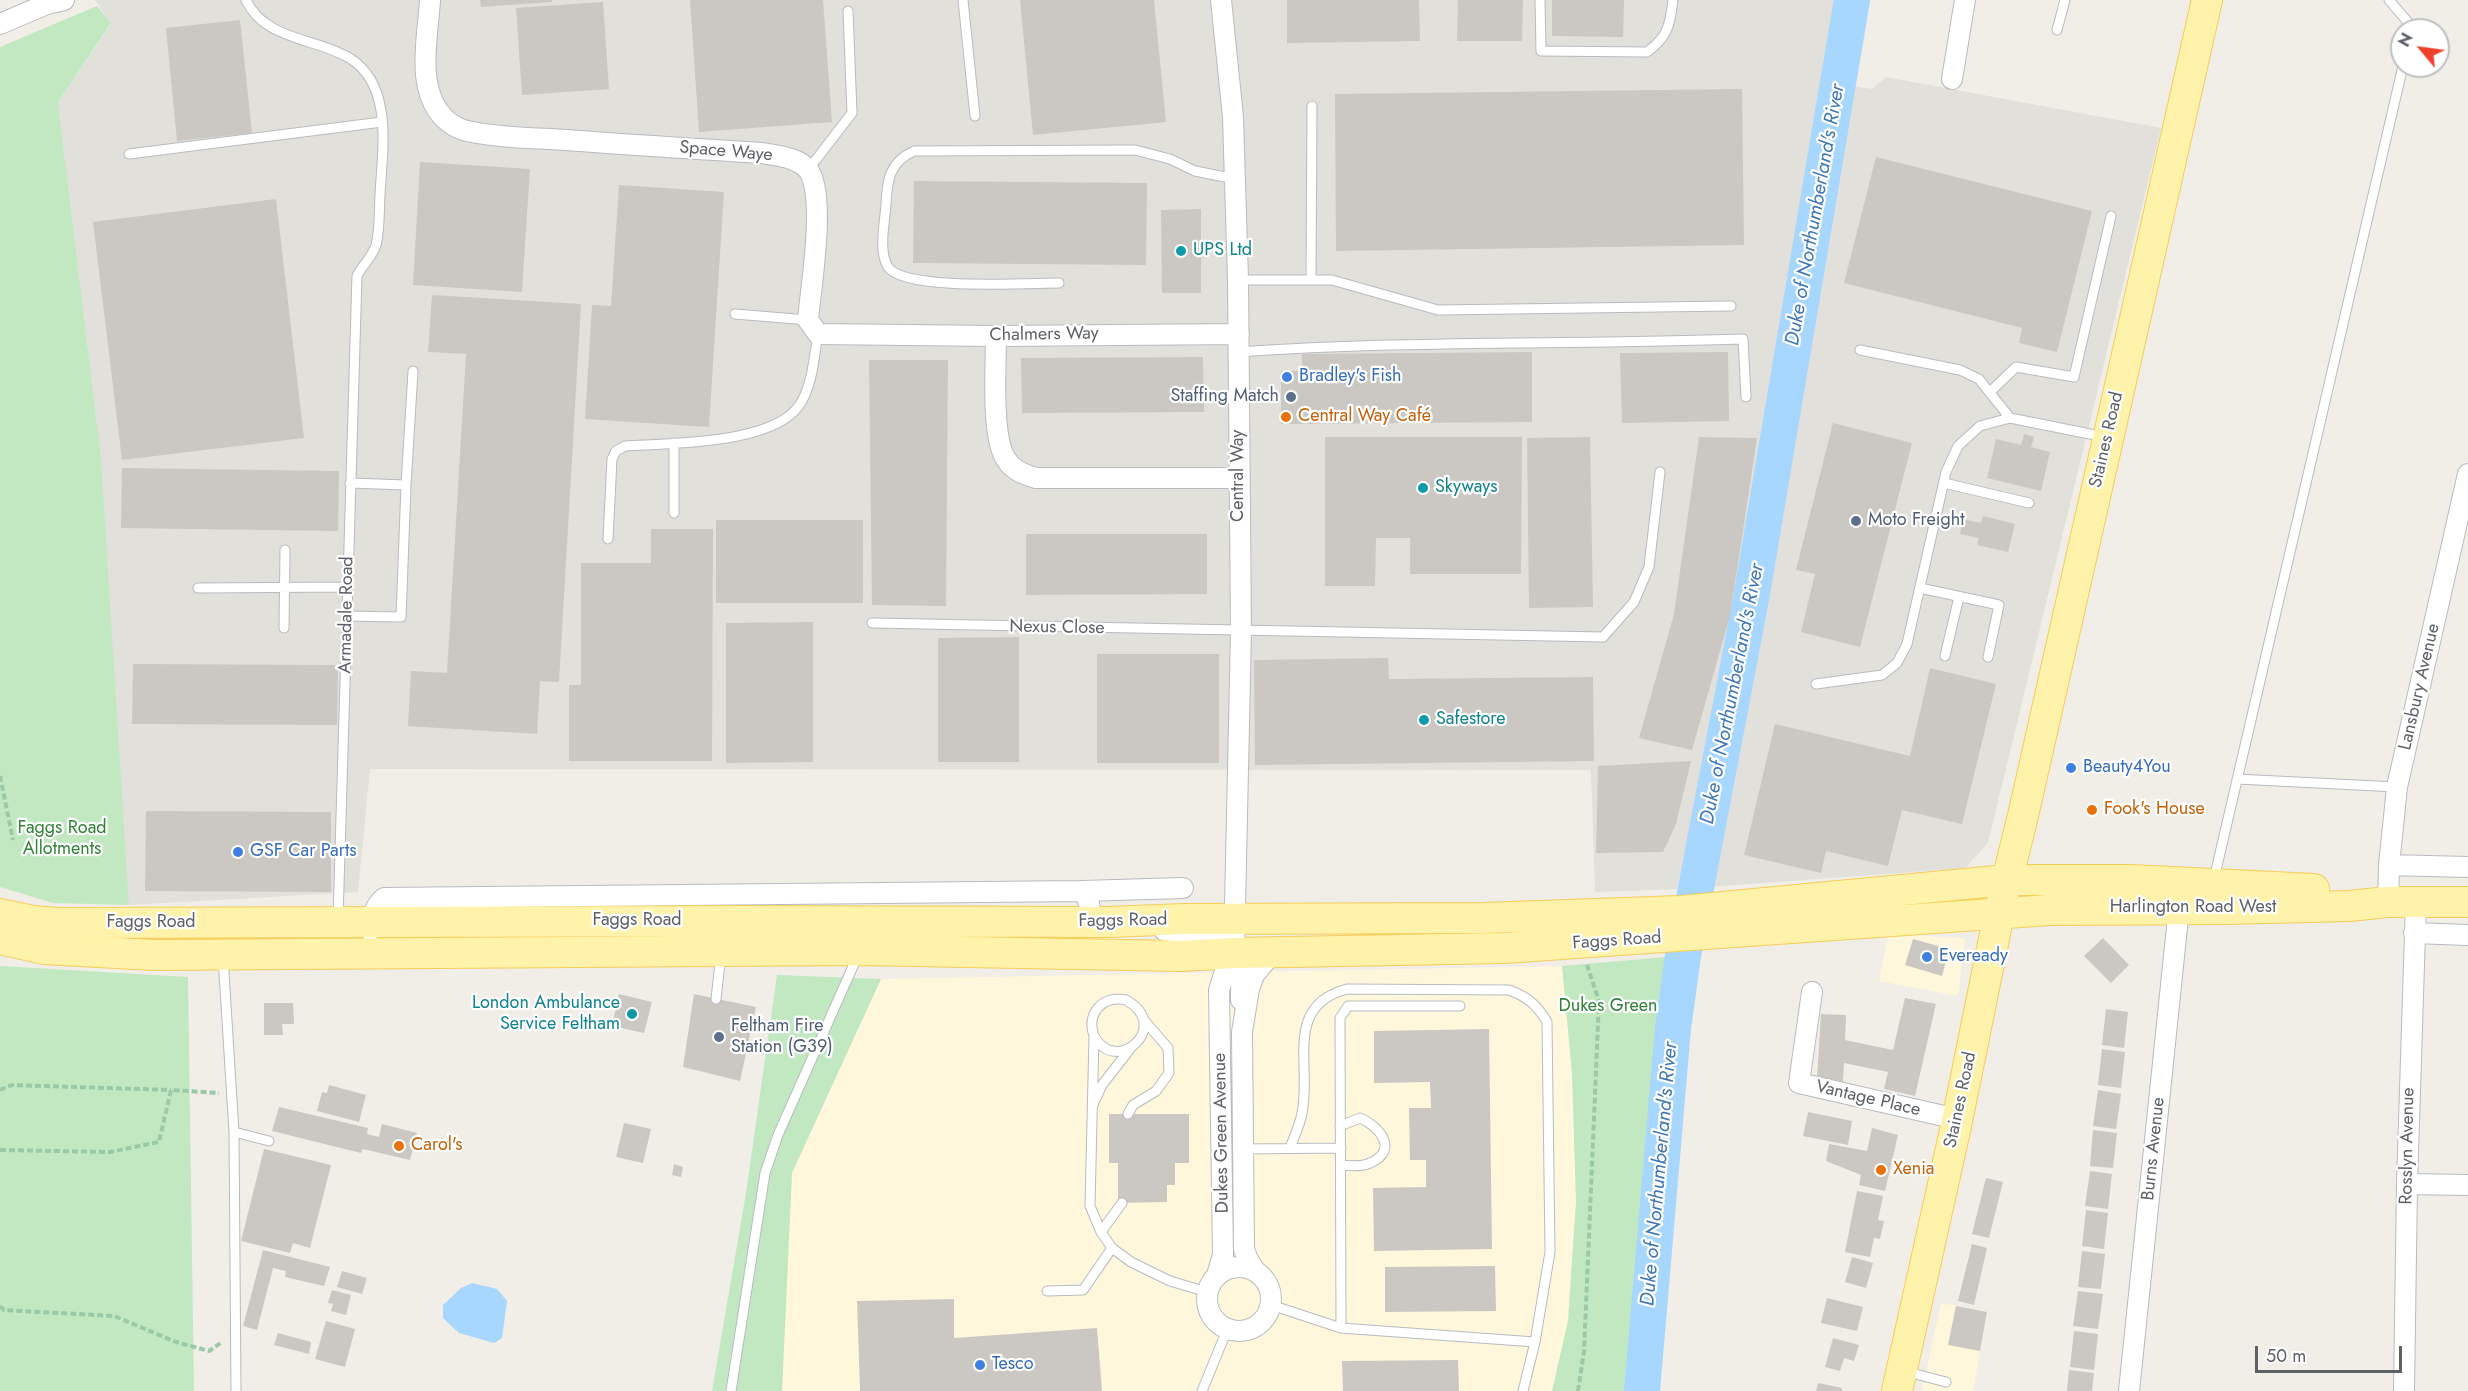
<!DOCTYPE html>
<meta charset="utf-8">
<style>
body{margin:0}
#map{position:relative;width:2468px;height:1391px;overflow:hidden;background:#f0eee6;font-family:Jost,sans-serif}
canvas{display:block}
.north{position:absolute;left:2390px;top:18px;width:60px;height:60px;box-sizing:border-box;background:#fff;border:2px solid #bec0c2;border-radius:50%;rotate:299deg;font-size:16px;font-weight:700;line-height:24px;text-align:center;color:#5d6167}
.north::after{content:'';display:block;margin:auto;width:21px;height:27px;background:#ef402d;clip-path:polygon(50% 0,100% 100%,50% 72%,0 100%)}
.scale{position:absolute;left:2255px;top:1346px;width:147px;height:27px;box-sizing:border-box;border:3px solid #5d6167;border-top:0;padding-left:8px;font-size:18px;line-height:21px;white-space:nowrap;color:#5d6167;-webkit-text-stroke:4px #fff;paint-order:stroke}
</style>
<div id="map">
<canvas width="2468" height="1391"></canvas>
<div class="north">N</div>
<div class="scale">50 m</div>
</div>
<script>
const g = document.querySelector('canvas').getContext('2d');
g.lineJoin = 'round';
function fillPath(path, color) {
  g.fillStyle = color;
  g.fill(path, 'evenodd');
}
function stroke(path, color, width, dash) {
  g.strokeStyle = color;
  g.lineWidth = width;
  g.lineCap = dash ? 'butt' : 'round';
  g.setLineDash(dash || []);
  g.stroke(path);
}
function drawText(font, color, halo, rows, align = 'center') {
  g.font = font + ' Jost,sans-serif';
  g.lineWidth = 4.5;
  g.setLineDash([]);
  g.textBaseline = 'middle';
  g.strokeStyle = halo;
  g.fillStyle = color;
  for (const [text, x, y, turn = 0] of rows) {
    g.save();
    g.translate(x, y);
    g.rotate((+turn || 0) * Math.PI / 180);
    g.textAlign = isNaN(turn) ? turn : align;
    if (halo) g.strokeText(text, 0, 0);
    g.fillText(text, 0, 0);
    g.restore();
  }
}
fillPath(new Path2D(`
 M1919 935 1965 939 1958 996 1879 981 1888 937Z
 M1562 966 1572 1073 1576 1202 1568 1321 1552 1391H782L792 1173 881 979Z
 M1941 1303 1987 1312 1973 1391H1922Z`), '#fff7dc');
fillPath(new Path2D(`
 M95 0H1839L1744 587 1677 889 1595 892 1591 770 370 769 358 892 129 905 101 457 58 102 111 24Z
 M1886 77 2161 128 1988 843 1965 868 1711 887 1852 86 1872 89Z`), '#e1e0da');
fillPath(new Path2D(`
 M97 6 111 23 58 102 101 457 129 905 53 903 0 887V47Z
 M1666 957 1632 1391H1552L1568 1321 1576 1202 1572 1073 1562 966Z
 M0 966 188 977 194 1391H0Z
 M777 975 881 979 792 1173 782 1391H712L746 1193Z`), '#c2e8c2');
fillPath(new Path2D(`
 M472 1283 497 1289 507 1301 502 1338 494 1343 459 1333 443 1318V1305L461 1288Z`), '#a7d7ff');
stroke(new Path2D(`
 M1642 1391 1673 1028 1683 956 1751 599 1852 0`), '#a7d7ff', 36);
fillPath(new Path2D(`
 M480 0H552V2L481 7Z
 M690 0H823L832 122 699 132Z
 M1020 0H1154L1166 122 1033 135Z
 M1287 0H1419L1420 41 1287 43Z
 M1458 0H1523L1522 41H1457Z
 M1552 0H1624L1623 37 1552 36Z
 M603 2 609 89 522 95 516 8Z
 M240 20 252 133 177 141 166 28Z
 M1742 89 1744 245 1336 251 1335 94Z
 M1876 157 2092 211 2057 352 2019 343 2022 328 1844 283Z
 M420 162 530 169 522 292 413 285Z
 M914 181 1147 183 1146 265 913 263Z
 M619 185 724 192 709 427 585 419 592 305 611 306Z
 M276 199 304 438 122 460 93 222Z
 M1201 209V293H1162L1161 210Z
 M432 295 581 304 559 682 540 681 537 734 408 726 411 671 447 673 466 354 428 352Z
 M1532 352V422L1281 424V371H1302V354Z
 M1728 352 1729 421 1622 423 1620 353Z
 M1203 357 1204 412 1022 413 1021 358Z
 M869 360H948L946 606 872 605Z
 M1833 423 1912 443 1860 647 1801 632 1815 574 1796 570Z
 M2024 434 2034 437 2031 447 2050 452 2041 491 1987 478 1996 439 2021 445Z
 M1325 437H1522L1521 574H1410V538H1376L1375 586H1325Z
 M1590 437 1593 607 1529 608 1527 438Z
 M1699 437 1757 438 1730 616 1692 750 1639 738 1674 614Z
 M122 468 339 471 338 531 121 528Z
 M1983 516 2015 524 2008 552 1977 545 1979 538 1960 534 1963 519 1981 523Z
 M716 520H863V603H716Z
 M651 529H713L712 761H569V685H581V563H651Z
 M1026 534H1207V594L1026 595Z
 M813 622V762L726 763V623Z
 M1019 637V762H938V638Z
 M1097 654H1219V763H1097Z
 M1388 658 1389 679 1593 677 1594 761 1255 765 1254 660Z
 M133 664 338 665 337 725 132 724Z
 M1930 668 1996 684 1962 824 1902 810 1888 866 1826 851 1821 873 1744 855 1775 724 1910 756Z
 M1691 761 1676 824 1663 852 1596 853 1598 766Z
 M146 811 331 812V892L145 891Z
 M2103 938 2129 965 2111 983 2084 956Z
 M1913 939 1949 949 1942 976 1905 965Z
 M619 994 652 1002 644 1033 612 1026Z
 M694 994 756 1007 740 1081 683 1067Z
 M1905 998 1936 1004 1915 1096 1884 1089 1888 1072 1844 1063 1843 1082 1817 1080 1821 1014 1846 1015 1845 1040 1893 1050Z
 M264 1003H293L294 1024H282L283 1035H264Z
 M2106 1009 2128 1012 2124 1048 2102 1045Z
 M1489 1029 1492 1249 1374 1251 1373 1188 1426 1187V1160H1410L1409 1108H1431L1430 1082 1374 1083V1031Z
 M2102 1049 2125 1052 2121 1088 2098 1085Z
 M329 1085 366 1095 359 1122 317 1111 322 1092 327 1093Z
 M2098 1090 2121 1094 2116 1129 2093 1126Z
 M279 1107 368 1128 367 1134 379 1137 382 1124 417 1133 410 1160 363 1149 361 1153 272 1131Z
 M1808 1112 1852 1121 1848 1145 1803 1136Z
 M1109 1114H1189V1163H1175V1185H1167V1202L1118 1203V1163H1109Z
 M624 1123 651 1129 643 1163 616 1157Z
 M1872 1128 1898 1135 1885 1191 1859 1185 1861 1175 1826 1161 1829 1144 1867 1151Z
 M2093 1130 2117 1133 2113 1168 2090 1166Z
 M264 1149 331 1165 310 1248 293 1243 290 1253 241 1241Z
 M674 1164 683 1167 681 1177 672 1175Z
 M2090 1171 2112 1174 2108 1209 2085 1206Z
 M1986 1178 2003 1182 1989 1238 1972 1234Z
 M1857 1191 1883 1196 1878 1220 1884 1221 1880 1239 1874 1238 1870 1257 1845 1252Z
 M2086 1210 2108 1213 2104 1249 2082 1246Z
 M1972 1244 1987 1248 1974 1305 1958 1301Z
 M263 1250 330 1267 324 1286 285 1277 286 1271 273 1268 257 1330 243 1326Z
 M2082 1251 2105 1254 2101 1289 2078 1287Z
 M1852 1257 1873 1263 1866 1288 1845 1282Z
 M1495 1266 1496 1311 1385 1312V1267Z
 M342 1271 367 1278 362 1294 337 1287Z
 M332 1290 351 1295 346 1315 331 1311 333 1304 328 1303Z
 M2078 1291 2103 1294 2098 1329 2073 1326Z
 M1827 1298 1863 1307 1857 1331 1821 1323Z
 M954 1299V1338L1097 1328 1102 1391H860L857 1301Z
 M1956 1306 1987 1312 1980 1351 1948 1345Z
 M326 1321 355 1329 345 1367 315 1359Z
 M2074 1331 2098 1334 2094 1370 2070 1367Z
 M278 1333 311 1342 309 1354 274 1345Z
 M1833 1338 1859 1345 1854 1361 1844 1358 1840 1371 1825 1367Z
 M1458 1360 1459 1391H1343L1342 1361Z
 M2069 1370 2094 1373 2092 1391H2067Z
 M1818 1383 1842 1388V1391H1816Z`), '#cbc8c3');
const service = new Path2D(`
 M246 0C265 41 318 38 351 59 394 87 382 152 380 195 379 211 380 230 376 245 372 258 362 265 357 276L338 919
 M963 0 975 116
 M1540 0 1541 51 1647 52C1668 37 1670 25 1673 0
 M2389 0 2407 21 2408 30
 M2057 30 2065 0
 M129 154 382 122
 M808 170 852 113 848 11
 M1238 280H1332L1438 310 1731 306
 M1311 280 1312 106
 M1059 283C1028 283 904 291 888 267 878 251 885 222 886 204 887 179 890 162 914 151L1135 150 1170 159 1195 171 1235 179
 M735 314 808 320
 M1860 350 1960 370 1979 379 2010 418
 M1239 352C1406 340 1575 345 1743 339L1746 397
 M1990 392 2016 367 2074 377 2111 216
 M1944 483 2029 503
 M406 485 413 371
 M674 513V443
 M608 539 612 459 616 451 625 446C670 443 779 445 802 401 813 381 814 356 818 334
 M198 588 348 587
 M1920 588 1999 605 1988 657
 M347 616 401 617 406 485 350 483
 M872 623 1603 637 1634 602 1649 567 1660 472
 M284 628 285 550
 M1945 656 1959 597
 M1816 684 1882 675 1897 663 1907 644 1946 472 1958 446 1980 426 2010 418 2105 437
 M2237 779 2397 787
 M2214 879 2403 66
 M223 957 234 1132 236 1391
 M716 999 721 954
 M1094 1036C1116 1077 1173 1026 1126 1000 1102 995 1086 1014 1094 1036L1090 1206 1101 1232 1112 1248 1131 1262 1170 1281 1207 1292
 M1093 1105 1102 1085 1130 1049
 M1128 1114 1133 1105 1156 1091 1169 1073 1168 1048 1143 1019
 M1340 1126 1360 1118C1379 1126 1400 1150 1370 1163 1362 1167 1350 1166 1341 1165
 M234 1132 269 1141
 M1290 1148C1294 1137 1300 1125 1302 1113 1312 1065 1283 1006 1347 989L1509 990C1528 997 1537 1005 1547 1022L1550 1252 1535 1342 1523 1391
 M1242 1149 1341 1148
 M1101 1232 1122 1203
 M1047 1291 1083 1290 1112 1248
 M1271 1305 1341 1328 1535 1342
 M1341 1328 1340 1018 1348 1006H1460
 M1904 1371 1946 1382
 M731 1391 765 1173 778 1135 858 955
 M1202 1391 1227 1330`);
const minor = new Path2D(`
 M430 0C428 37 415 88 444 118 450 124 459 129 467 131 499 138 535 138 567 140 632 145 697 149 762 153 777 156 799 157 809 171 826 199 811 285 808 320L818 334 996 336 1239 334
 M1221 0 1233 117 1238 280 1241 632 1234 953
 M0 24 47 4 64 0
 M1952 79 1965 0
 M996 336C996 364 991 438 1006 459 1013 471 1024 474 1036 478H1239
 M2389 865 2468 867
 M1082 891 1183 888
 M2388 902 2389 865 2397 787 2468 474
 M370 930C371 918 375 906 384 898L1082 891C1091 901 1090 909 1090 922
 M1164 930C1186 933 1220 933 1234 953 1243 966 1241 986 1241 1000
 M2414 933 2468 935
 M1812 992 1799 1083 1957 1119
 M2407 1184 2468 1185
 M1207 1299a32 32 0 1 1 64 0a32 32 0 1 1-64 0Z
 M1256 1272 1248 1260 1244 1249 1242 1032 1249 989 1254 975 1273 952
 M1217 1275 1223 1255 1219 990 1227 965 1238 947
 M2129 1391 2179 908
 M2404 1391 2407 1184 2416 902`);
const primary = new Path2D(`
 M0 914 33 921 58 923 740 921 1108 922 1185 919 1482 918 1681 911 2007 880H2131L2314 889
 M0 939 44 949 153 955 860 950 1181 956 1234 953 1505 948 2049 910 2227 909 2349 906 2388 902H2468
 M1897 1391 1956 1126 1999 914 2025 807 2207 0`);
stroke(service, '#b8bbc0', 11);
stroke(minor, '#b8bbc0', 22);
stroke(primary, '#f6cd59', 32);
stroke(new Path2D(`
 M0 776 13 840
 M0 1090 12 1085 171 1090
 M0 1150 110 1152 159 1142 171 1090 219 1093
 M0 1306 4 1310 114 1316 176 1342 209 1351 222 1342
 M1578 1391 1584 1352 1599 1001 1587 965`), '#9ac9a8', 4, [6, 3]);
stroke(service, '#fff', 9);
stroke(minor, '#fff', 20);
stroke(primary, '#fff3ac', 30);
for (const [x, y, r, color] of [
 [1181,251,6,"#0f9aa8"],
 [1287,377,6,"#3f7fe0"],
 [1291,397,6,"#5c6f8a"],
 [1286,417,6,"#e8710a"],
 [1423,488,6,"#0f9aa8"],
 [1856,521,6,"#5c6f8a"],
 [1424,720,6,"#0f9aa8"],
 [2071,768,6,"#3f7fe0"],
 [2092,810,6,"#e8710a"],
 [238,852,6,"#3f7fe0"],
 [1927,957,6,"#3f7fe0"],
 [632,1014,6,"#0f9aa8"],
 [719,1037,6,"#5c6f8a"],
 [399,1146,6,"#e8710a"],
 [1881,1170,6,"#e8710a"],
 [980,1365,6,"#3f7fe0"]
]) {
  const dot = new Path2D();
  dot.arc(x, y, r, 0, 2 * Math.PI);
  g.fillStyle = color;
  g.fill(dot);
  stroke(dot, '#fff', 2);
}
drawText('18px', '#5d6167', '#fff', [
 ["Space Waye",726,152,5],
 ["Chalmers Way",1044,335,-1],
 ["Staines Road",2107,440,-77],
 ["Central Way",1239,476,-90],
 ["Armadale Road",347,615,-89],
 ["Nexus Close",1057,628,1],
 ["Lansbury Avenue",2420,687,-77],
 ["Harlington Road West",2193,908],
 ["Faggs Road",637,921],
 ["Faggs Road",1123,921,-1],
 ["Faggs Road",151,923],
 ["Faggs Road",1617,941,-4],
 ["Vantage Place",1868,1099,13],
 ["Staines Road",1961,1100,-78],
 ["Dukes Green Avenue",1222,1133,-91],
 ["Rosslyn Avenue",2408,1146,-89],
 ["Burns Avenue",2154,1149,-84]
]);
drawText('18px', '#0d838f', '#fff', [
 ["UPS Ltd",1193,251],
 ["Skyways",1435,488],
 ["Safestore",1436,720],
 ["London Ambulance",620,1004,"right"],
 ["Service Feltham",620,1025,"right"]
], 'left');
drawText('18px', '#366cbe', '#fff', [
 ["Bradley's Fish",1299,377],
 ["Beauty4You",2083,768],
 ["GSF Car Parts",250,852],
 ["Eveready",1939,957],
 ["Tesco",992,1365]
], 'left');
drawText('18px', '#4e5e75', '#fff', [
 ["Staffing Match",1279,397,"right"],
 ["Moto Freight",1868,521],
 ["Feltham Fire",731,1027],
 ["Station (G39)",731,1048]
], 'left');
drawText('18px', '#c56008', '#fff', [
 ["Central Way Café",1298,417],
 ["Fook's House",2104,810],
 ["Carol's",411,1146],
 ["Xenia",1893,1170]
], 'left');
drawText('18px', '#318237', '#fff', [
 ["Faggs Road",62,829],
 ["Allotments",62,850],
 ["Dukes Green",1608,1007]
]);
drawText('italic 20px', '#3f77b6', '#fff', [
 ["Duke of Northumberland's River",1816,215,-80],
 ["Duke of Northumberland's River",1733,694,-79],
 ["Duke of Northumberland's River",1660,1174,-85]
]);
</script>
